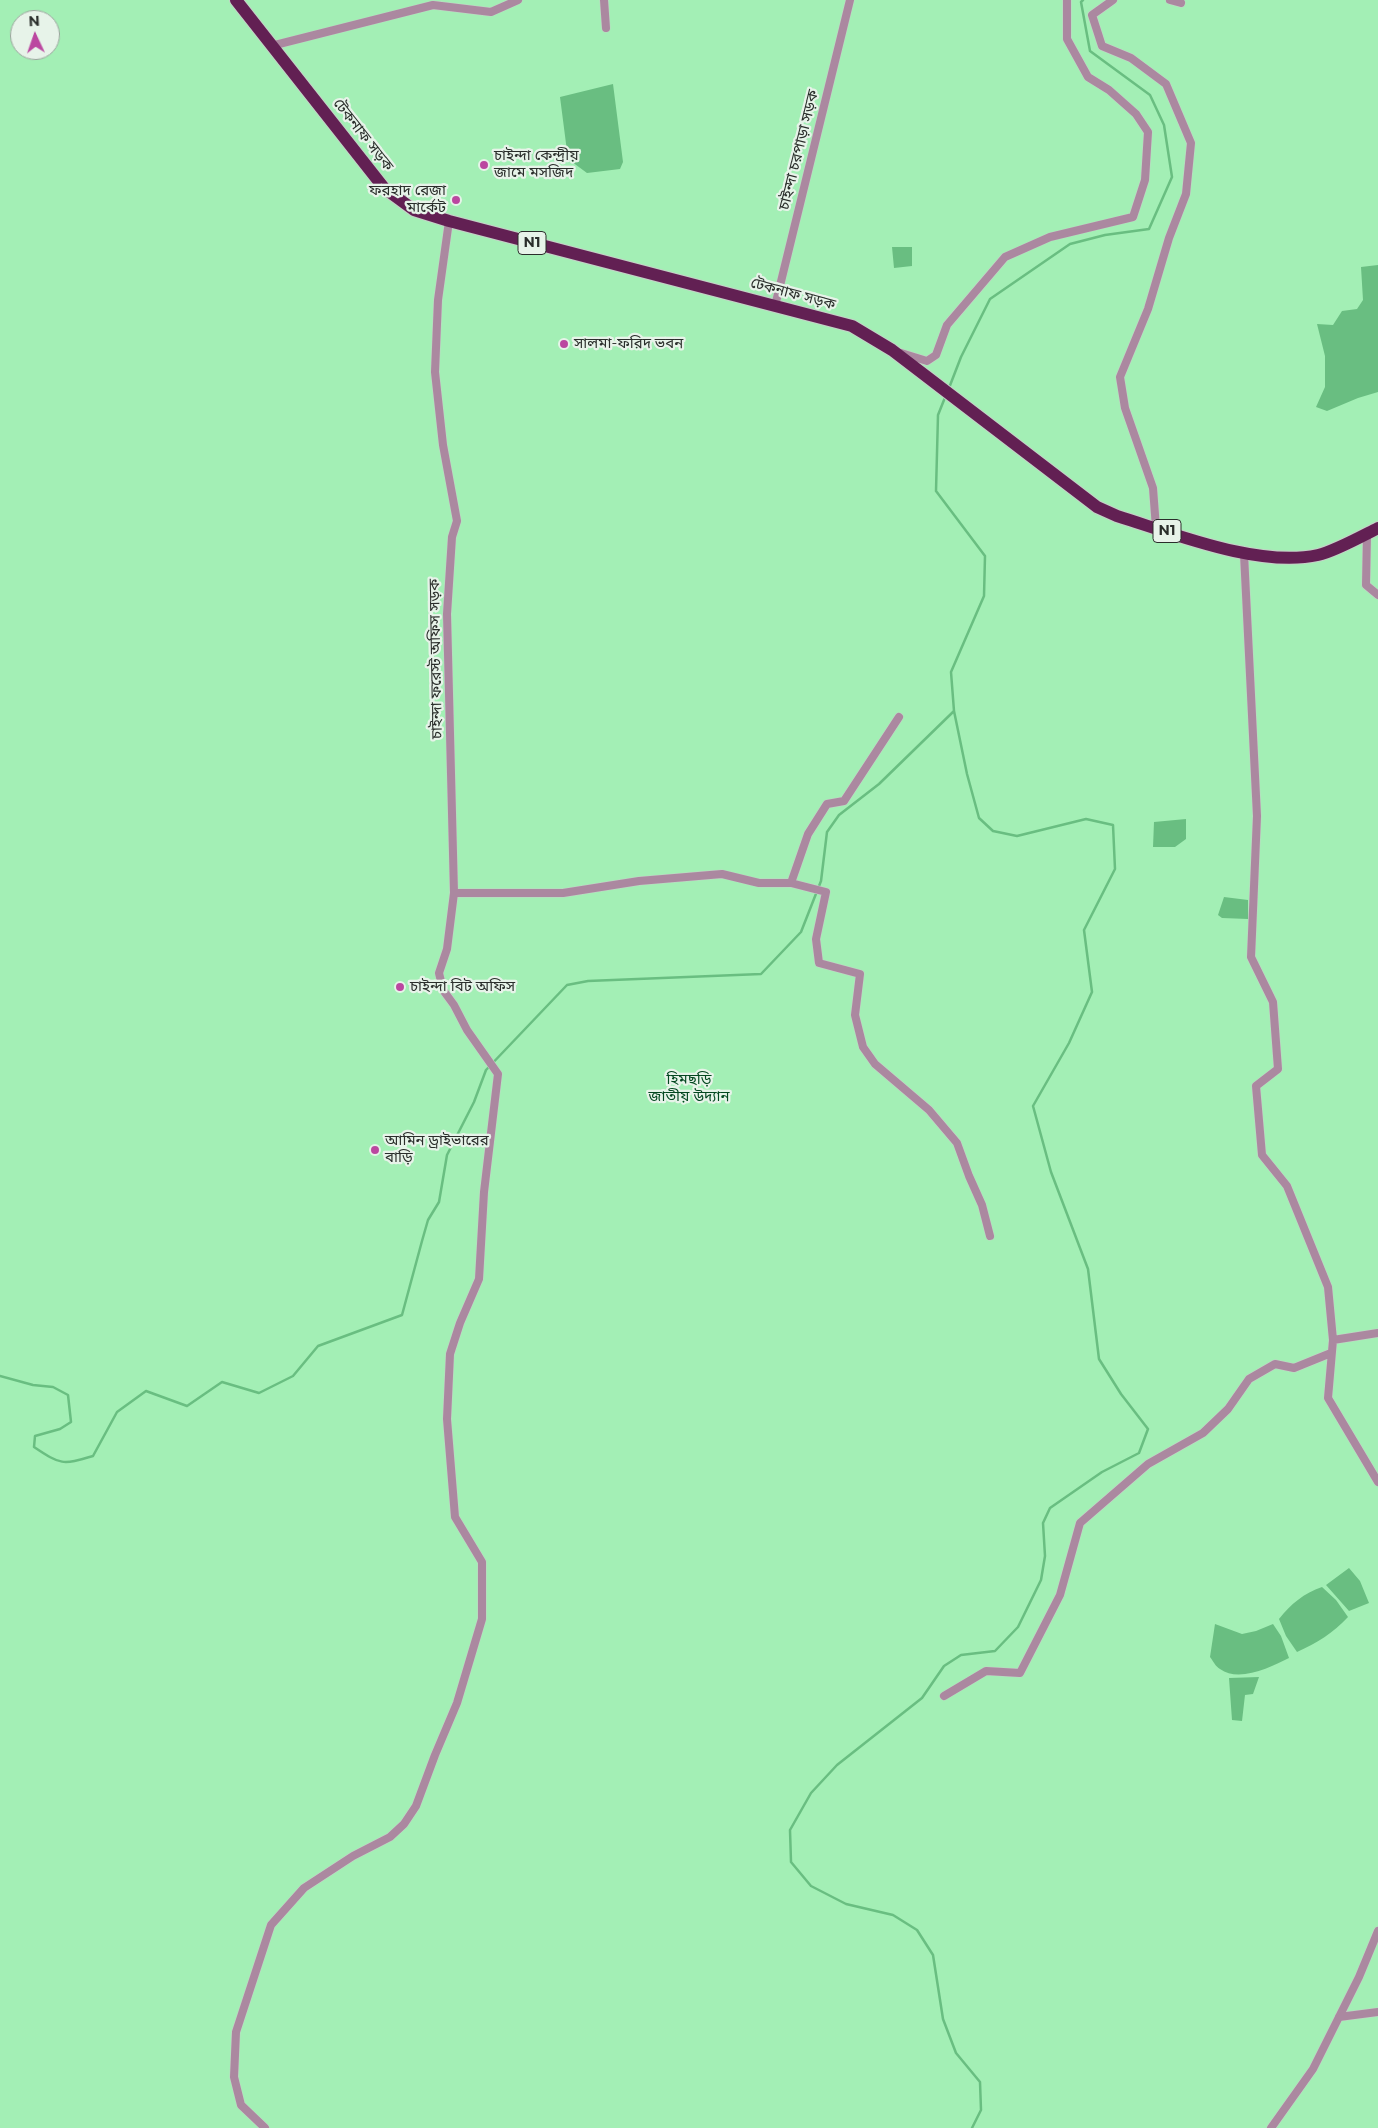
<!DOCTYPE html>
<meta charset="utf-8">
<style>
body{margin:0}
#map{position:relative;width:1378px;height:2128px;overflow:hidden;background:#e7f3e9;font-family:Montserrat,sans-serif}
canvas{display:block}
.north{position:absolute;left:10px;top:10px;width:50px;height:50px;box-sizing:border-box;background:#e7f3e9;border:1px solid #9ba49d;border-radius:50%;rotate:357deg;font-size:14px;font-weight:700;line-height:20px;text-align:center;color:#2a2e2b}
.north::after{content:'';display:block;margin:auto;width:18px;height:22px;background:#bb47a0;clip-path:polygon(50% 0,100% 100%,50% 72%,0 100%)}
</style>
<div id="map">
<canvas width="1378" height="2128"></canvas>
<div class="north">N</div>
</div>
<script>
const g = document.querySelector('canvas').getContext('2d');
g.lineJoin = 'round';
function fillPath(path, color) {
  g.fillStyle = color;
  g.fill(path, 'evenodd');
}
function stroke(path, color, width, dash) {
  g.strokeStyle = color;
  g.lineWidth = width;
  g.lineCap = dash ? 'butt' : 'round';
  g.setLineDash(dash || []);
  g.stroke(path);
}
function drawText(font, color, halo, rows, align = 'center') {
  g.font = font + ' Montserrat,"Noto Sans Bengali",sans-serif';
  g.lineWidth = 4.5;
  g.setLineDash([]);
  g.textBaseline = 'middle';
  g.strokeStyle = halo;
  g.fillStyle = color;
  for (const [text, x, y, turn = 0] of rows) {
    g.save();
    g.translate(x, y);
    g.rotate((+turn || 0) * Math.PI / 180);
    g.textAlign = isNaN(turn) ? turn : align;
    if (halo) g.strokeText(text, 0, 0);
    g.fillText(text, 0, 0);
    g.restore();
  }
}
fillPath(new Path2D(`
 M0 0H1378V2128H0ZM20 20H50V50H20Z`), '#a3efb5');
fillPath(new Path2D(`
 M613 84 623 162 620 169 587 173 568 159 560 97Z
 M892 247H912V266L894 268Z
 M1378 265V392L1358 398 1327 411 1316 407 1325 387V356L1317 324 1333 325 1342 311 1357 309 1363 300 1361 267Z
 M1186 819V839L1175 847H1153L1154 822Z
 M1224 897 1248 900V919L1222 918 1218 915Z
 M1349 1568 1360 1581 1369 1603 1349 1611 1326 1585Z
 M1322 1587 1336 1600 1348 1617C1333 1633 1317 1643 1297 1652L1286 1636 1279 1619C1291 1604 1304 1593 1322 1587Z
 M1215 1624 1242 1634 1256 1631 1273 1624 1281 1636 1289 1658C1271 1667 1239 1683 1220 1669 1216 1667 1213 1661 1210 1657Z
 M1259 1677 1253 1694 1245 1695 1242 1721 1232 1720 1229 1678Z`), '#69be81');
stroke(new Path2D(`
 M949 388 961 357 990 299 1070 244 1105 235 1149 229 1172 177 1164 125 1150 95 1090 51 1081 2 1083 0
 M946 395 938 415 936 491 985 556 984 596 951 672 954 711 967 774 979 818 993 831 1017 836 1086 819 1113 825 1115 869 1084 930 1092 992 1069 1043 1033 1106 1051 1172 1088 1269 1099 1359 1121 1394 1148 1429 1139 1453 1102 1472 1050 1508 1043 1523 1045 1556 1041 1580 1018 1627 995 1651 961 1655 944 1666 922 1698 837 1765 811 1793 790 1830 791 1862 811 1886 846 1904 893 1915 917 1930 933 1955 943 2019 956 2053 980 2082 981 2110 972 2128
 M0 1376 33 1385 53 1387 68 1395 71 1422 60 1429 35 1436 34 1447C61 1465 62 1465 93 1456L117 1412 146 1391 187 1406 222 1382 259 1393 293 1376 318 1346 402 1315 422 1241 428 1220 439 1202 447 1155 474 1102 486 1070 567 985 588 981 761 974 801 932 821 881 827 832 839 815 879 784 954 711`), '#69be81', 2.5);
const minor = new Path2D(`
 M604 0 606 28
 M1113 0 1092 15 1102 46 1131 58 1166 84 1191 143 1186 194 1169 238 1148 309 1120 377 1125 408 1153 488 1156 528
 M1170 0 1181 3
 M271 46 433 5 491 12 518 0
 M775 306 850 0
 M901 353 927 361 936 355 947 325 1005 257 1050 237 1133 217 1145 180 1148 132 1136 114 1109 90 1088 77 1067 39V0
 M1367 534 1366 585 1378 595
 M1244 554 1257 816 1251 957 1273 1002 1278 1069 1256 1086 1262 1155 1287 1186 1328 1287 1333 1340 1328 1398 1378 1482
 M791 883 826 892 816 939 819 963 860 974 855 1015 863 1047 875 1064 929 1110 957 1143 969 1176 982 1205 990 1236
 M454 893H563L639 881 722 874 759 883H791L808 834 827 804 844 801 899 717
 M1333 1340 1378 1333
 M944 1696 986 1671 1020 1673 1060 1595 1080 1523 1148 1464 1203 1433 1228 1409 1249 1379 1275 1364 1294 1368 1331 1353
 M1339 2017 1378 2012
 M265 2128 241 2105 234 2077 236 2032 271 1925 304 1888 353 1856 390 1837 404 1824 416 1806 435 1755 457 1703 482 1619V1562L455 1517 447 1419 450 1354 460 1323 479 1279 484 1192 498 1074 467 1030 454 1005 443 990 439 973 447 949 454 893 447 614 452 537 457 521 443 445 435 372 438 300 449 221
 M1271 2128 1313 2069 1359 1977 1378 1931`);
const trunk = new Path2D(`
 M236 0 384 188 414 210 449 221 852 326 892 350 1097 507 1117 516C1175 534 1259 568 1318 555 1335 551 1362 536 1378 528`);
stroke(minor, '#c5d0c7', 9);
stroke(trunk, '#c5d0c7', 14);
stroke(minor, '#ab88a0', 8);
stroke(trunk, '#622053', 12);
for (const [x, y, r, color] of [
 [484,165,5,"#bb47a0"],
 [456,200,5,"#bb47a0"],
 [564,344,5,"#bb47a0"],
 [400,987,5,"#bb47a0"],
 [375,1150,5,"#bb47a0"]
]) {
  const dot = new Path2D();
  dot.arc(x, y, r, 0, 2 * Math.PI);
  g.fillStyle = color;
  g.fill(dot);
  stroke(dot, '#e7f3e9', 2);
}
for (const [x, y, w] of [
 [532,243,28],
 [1167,531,28]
]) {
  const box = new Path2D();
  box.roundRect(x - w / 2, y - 11.5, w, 23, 4);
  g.fillStyle = '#e7f3e9';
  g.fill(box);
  stroke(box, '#2a2e2b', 1);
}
drawText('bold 14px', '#2a2e2b', null, [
 ["N1",532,243],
 ["N1",1167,531]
]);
drawText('15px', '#2a2e2b', '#e7f3e9', [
 ["টেকনাফ সড়ক",363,135,52],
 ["চাইন্দা চরপাড়া সড়ক",799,150,-76],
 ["টেকনাফ সড়ক",793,294,15],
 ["চাইন্দা ফরেস্ট অফিস সড়ক",436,659,-91]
]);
drawText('15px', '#2a2e2b', '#e7f3e9', [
 ["চাইন্দা কেন্দ্রীয়",494,156],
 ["জামে মসজিদ",494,173],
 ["ফরহাদ রেজা",446,191,"right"],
 ["মার্কেট",446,208,"right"],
 ["সালমা-ফরিদ ভবন",574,344],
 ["চাইন্দা বিট অফিস",410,987],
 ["আমিন ড্রাইভারের",385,1141],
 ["বাড়ি",385,1158]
], 'left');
drawText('15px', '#034720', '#e7f3e9', [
 ["হিমছড়ি",689,1080],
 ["জাতীয় উদ্যান",689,1097]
]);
</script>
